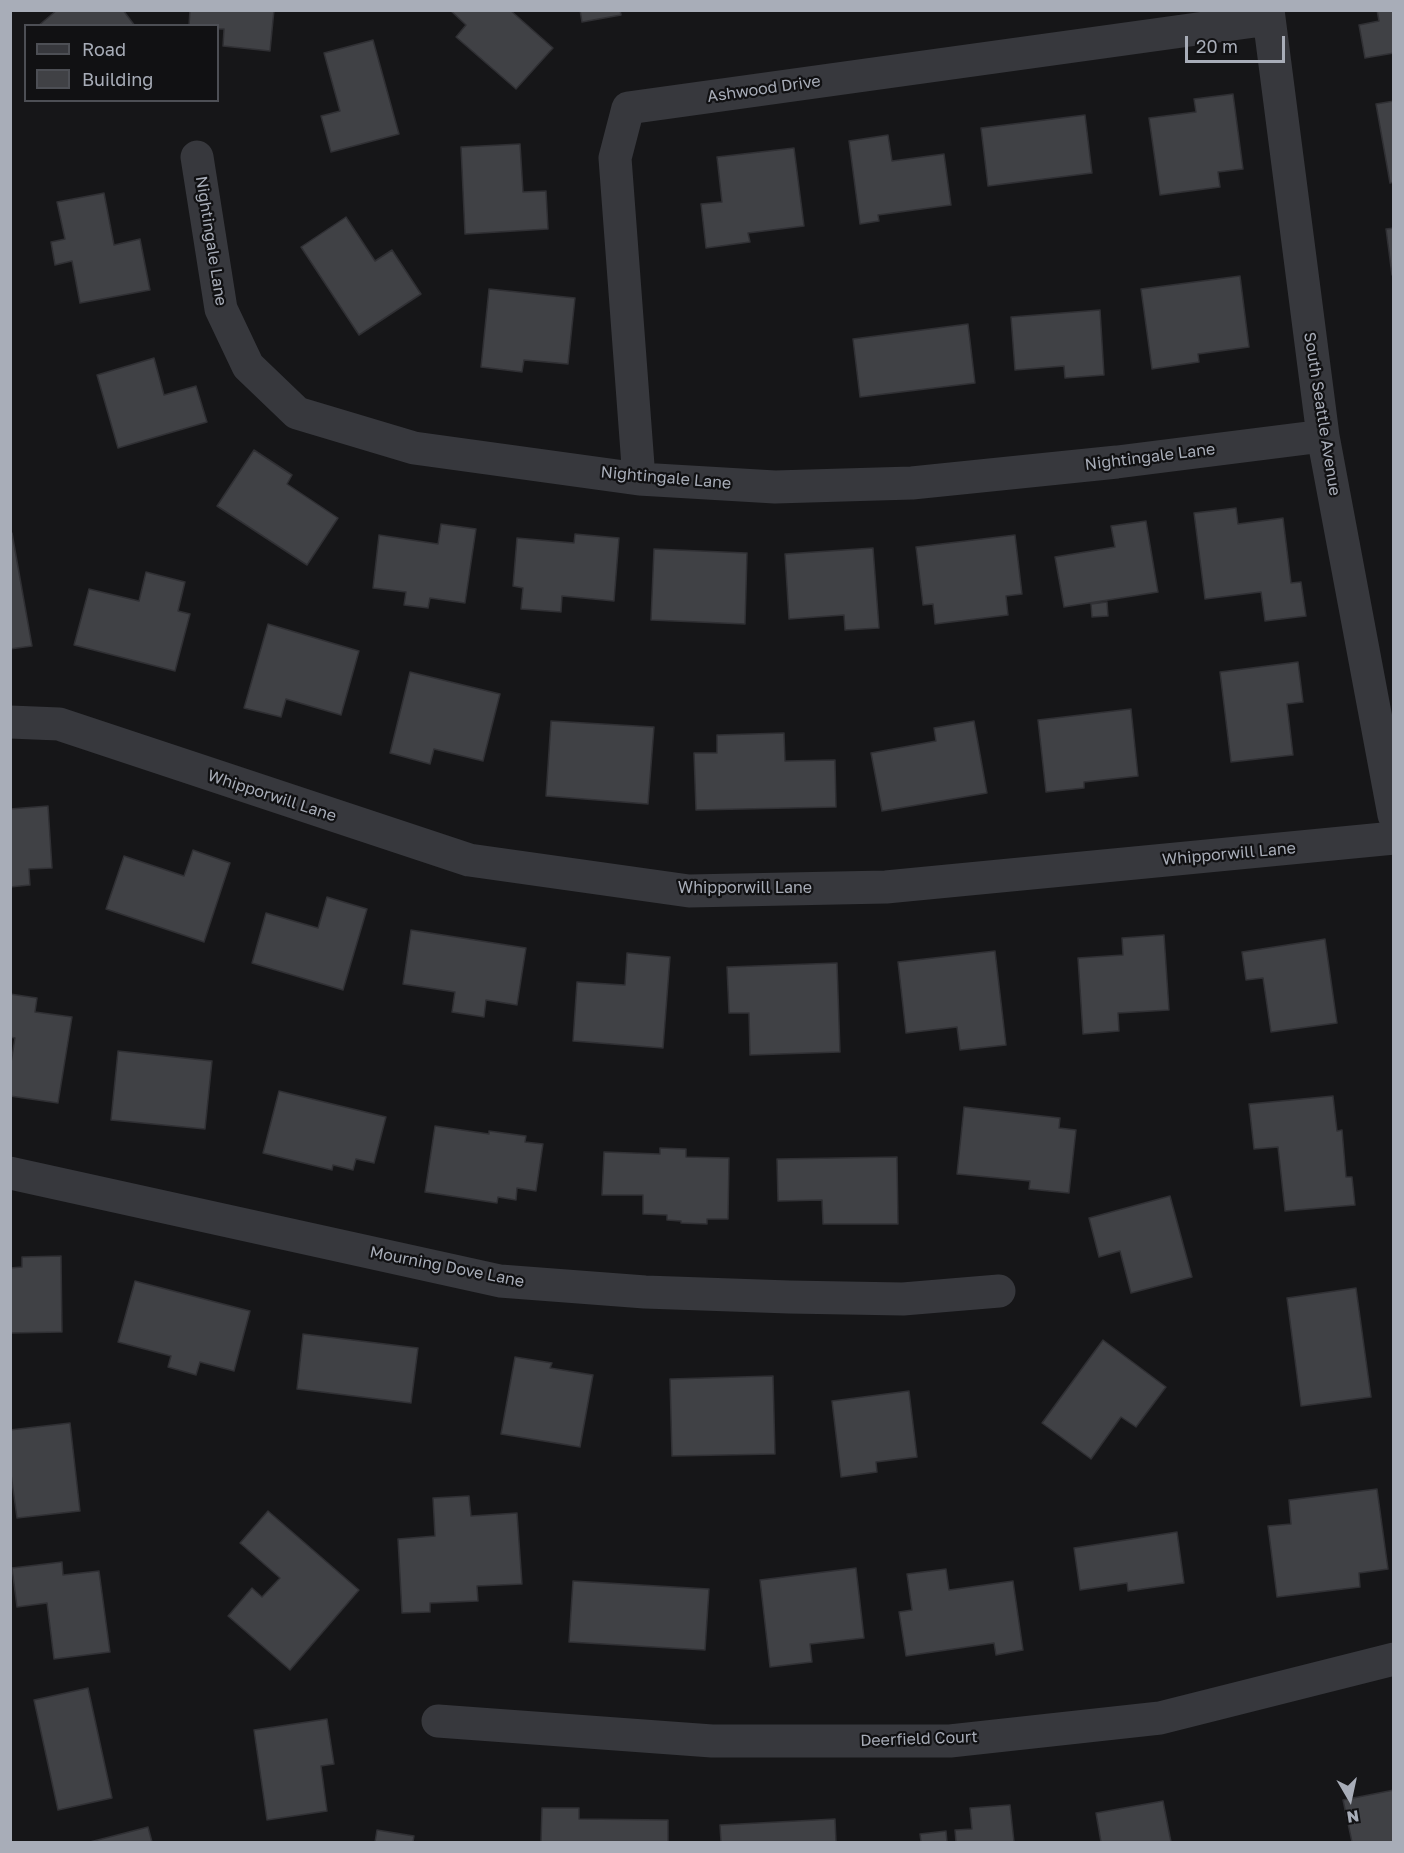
<!DOCTYPE html>
<style>
body{margin:0}
#map{position:relative;width:1404px;height:1853px;overflow:hidden;background:#161618;font-family:"Golos Text",sans-serif}
canvas{display:block}
.frame{position:absolute;inset:0;border:12px solid #a8adb8;pointer-events:none}
.legend{position:absolute;left:24px;top:24px;width:195px;height:78px;box-sizing:border-box;background:#111113;border:2px solid #4d4f55;margin:0;padding:8px 10px;list-style:none;font-size:18px;color:#a8adb8}
.legend li{display:flex;align-items:center;gap:12px;height:30px}
.legend b{width:30px;border:2px solid #4d4f55}
.north{position:absolute;left:1320px;top:1769px;width:60px;height:60px;-webkit-text-stroke:4px #111113;paint-order:stroke;rotate:171deg;font-size:16px;font-weight:700;line-height:24px;text-align:center;color:#a8adb8}
.north::after{content:'';display:block;margin:auto;width:21px;height:27px;background:#a8adb8;clip-path:polygon(50% 0,100% 100%,50% 72%,0 100%)}
.scale{position:absolute;left:1185px;top:36px;width:100px;height:27px;box-sizing:border-box;border:3px solid #a8adb8;border-top:0;padding-left:8px;font-size:18px;line-height:21px;white-space:nowrap;color:#a8adb8;-webkit-text-stroke:4px #111113;paint-order:stroke}
</style>
<div id="map">
<canvas width="1404" height="1853"></canvas>
<div class="frame"></div>
<ul class="legend">
<li><b style="height:8px;background:#37383d"></b>Road</li>
<li><b style="height:16px;background:#404145"></b>Building</li>
</ul>
<div class="north">N</div>
<div class="scale">20 m</div>
</div>
<script>
const g = document.querySelector('canvas').getContext('2d');
g.lineJoin = 'round';
function fillPath(path, color) {
  g.fillStyle = color;
  g.fill(path, 'evenodd');
}
function stroke(path, color, width, dash) {
  g.strokeStyle = color;
  g.lineWidth = width;
  g.lineCap = dash ? 'butt' : 'round';
  g.setLineDash(dash || []);
  g.stroke(path);
}
function drawText(font, color, halo, rows, align = 'center') {
  g.font = font + ' "Golos Text",sans-serif';
  g.lineWidth = 4.5;
  g.setLineDash([]);
  g.textBaseline = 'middle';
  g.strokeStyle = halo;
  g.fillStyle = color;
  for (const [text, x, y, turn = 0] of rows) {
    g.save();
    g.translate(x, y);
    g.rotate((+turn || 0) * Math.PI / 180);
    g.textAlign = isNaN(turn) ? turn : align;
    if (halo) g.strokeText(text, 0, 0);
    g.fillText(text, 0, 0);
    g.restore();
  }
}
const building = new Path2D(`
 M57 10H123L135 26H38Z
 M190 10H274L270 51 223 46 224 29H218V26H189Z
 M450 10H510L553 48 516 89 456 37 466 25Z
 M580 10H620L621 15 582 22Z
 M1377 10H1394V53L1365 58 1359 25 1379 21Z
 M373 40 399 134 331 152 321 116 340 111 324 53Z
 M1233 94 1243 169 1218 172 1220 187 1160 195 1149 118 1196 112 1194 99Z
 M1394 101V182L1390 183 1376 104Z
 M1085 115 1092 173 988 186 981 128Z
 M888 135 892 161 944 154 951 205 878 215 879 221 860 224 849 141Z
 M520 144 523 192 546 191 548 229 465 234 461 147Z
 M794 148 804 226 748 233 750 242 706 248 701 204 722 202 717 157Z
 M104 193 114 245 140 239 150 290 80 303 72 261 55 265 51 242 65 239 57 202Z
 M346 217 375 261 392 250 421 294 359 335 301 247Z
 M1394 228V275H1392L1386 229Z
 M1240 276 1249 347 1198 354 1199 362 1152 369 1141 289Z
 M489 289 575 298 568 364 524 360 522 372 481 367Z
 M1100 310 1104 375 1065 378 1064 366 1015 370 1011 317Z
 M968 324 975 383 860 397 853 339Z
 M154 358 164 395 196 386 207 422 118 448 97 375Z
 M254 450 292 475 287 484 338 518 307 565 217 506Z
 M1236 508 1238 524 1283 518 1291 583 1301 582 1306 616 1265 621 1261 592 1205 599 1194 513Z
 M1146 521 1158 592 1064 607 1055 557 1115 547 1111 526Z
 M441 524 476 529 465 603 430 598 428 608 404 605 406 592 373 588 379 535 438 544Z
 M12 533 32 646 10 649V534Z
 M575 534 619 538 614 601 562 596 561 612 521 609 523 588 513 586 517 538 574 543Z
 M1015 535 1022 594 1006 596 1008 615 935 624 933 604 923 605 916 547Z
 M873 548 879 628 845 630 844 615 789 619 785 554Z
 M654 549 747 553 745 624 651 620Z
 M146 572 185 582 178 611 190 614 175 671 74 645 89 589 139 601Z
 M1107 602 1108 616 1092 617 1091 604Z
 M268 624 359 651 341 715 286 699 281 717 244 708Z
 M1298 662 1303 702 1287 704 1293 755 1231 762 1220 672Z
 M410 672 500 694 483 761 434 749 430 764 390 753Z
 M1131 709 1138 776 1084 782V788L1046 792 1038 720Z
 M551 721 654 727 648 804 546 796Z
 M974 721 987 793 882 811 871 753 936 741 934 728Z
 M784 733 785 761 835 760 836 807 696 810 694 753H717V735Z
 M48 806 52 868 29 869 30 885 10 887V809Z
 M193 850 230 863 204 942 106 909 124 856 184 876Z
 M327 897 367 909 343 990 252 963 266 913 318 928Z
 M411 930 526 948 517 1005 486 1000 484 1017 452 1012 455 992 403 984Z
 M1164 935 1169 1010 1118 1013 1119 1031 1083 1034 1078 958 1123 955 1122 938Z
 M1325 939 1337 1023 1271 1032 1263 978 1246 980 1242 952Z
 M995 951 1006 1045 960 1050 957 1027 906 1033 898 962Z
 M627 953 670 957 663 1048 573 1041 577 982 625 985Z
 M837 963 840 1052 750 1055 749 1013H729L727 967Z
 M10 994 37 998 35 1012 72 1017 58 1103 10 1096V1069L15 1038 10 1037Z
 M118 1051 212 1061 205 1129 111 1120Z
 M279 1091 386 1117 374 1163 356 1159 353 1170 333 1165 332 1170 263 1153Z
 M1333 1096 1337 1131 1342 1130 1346 1177H1352L1355 1205 1285 1211 1278 1147 1254 1149 1249 1104Z
 M964 1107 1060 1118 1059 1128 1076 1130 1069 1193 1029 1189 1030 1181 957 1174Z
 M435 1126 489 1134V1131L526 1136 525 1142 543 1144 536 1191 517 1188 516 1200 498 1197 497 1203 425 1192Z
 M660 1148 686 1149V1157L729 1158 728 1219H707V1224L681 1223V1221L667 1220V1215L643 1214V1195H602L604 1152 660 1154Z
 M897 1157 898 1224H823L822 1200 778 1201 777 1159Z
 M1170 1196 1192 1277 1131 1293 1120 1251 1099 1257 1089 1218Z
 M61 1256 62 1332 10 1333V1268L22 1267V1257Z
 M135 1281 250 1311 234 1371 200 1362 196 1375 168 1367 171 1356 118 1342Z
 M1356 1288 1371 1397 1301 1406 1287 1298Z
 M303 1334 418 1348 411 1403 297 1389Z
 M1103 1340 1166 1387 1136 1427 1121 1417 1091 1459 1042 1423Z
 M515 1357 552 1363 550 1368 593 1375 580 1447 501 1434Z
 M773 1376 775 1454 672 1456 670 1379Z
 M909 1391 917 1457 876 1462 877 1472 841 1477 832 1401Z
 M70 1423 80 1511 17 1518 10 1467V1430Z
 M1377 1489 1388 1569 1359 1573 1360 1587 1277 1597 1268 1526 1291 1524 1289 1500Z
 M469 1496 471 1516 517 1513 522 1584 477 1586 478 1601 430 1603V1612L402 1613 398 1539 435 1536 433 1498Z
 M268 1511 359 1590 290 1670 228 1616 252 1588 262 1597 280 1578 240 1543Z
 M1177 1532 1184 1583 1128 1591 1127 1583 1080 1590 1074 1548Z
 M62 1562 63 1575 99 1571 110 1652 54 1659 47 1603 17 1607 12 1568Z
 M856 1568 864 1638 810 1644 812 1662 770 1667 760 1580Z
 M946 1569 949 1590 1013 1581 1023 1650 996 1655 994 1643 906 1656 899 1612 912 1610 907 1574Z
 M573 1581 709 1589 705 1650 569 1642Z
 M88 1688 112 1798 58 1810 34 1700Z
 M327 1719 334 1764 321 1766 327 1811 267 1820 254 1730Z
 M1394 1790V1842H1352L1343 1800Z
 M1163 1801 1171 1842H1101L1096 1813Z
 M1010 1805 1014 1842H952H956L955 1830 972 1829 970 1808Z
 M542 1808H579V1819L668 1820V1842H541Z
 M835 1819 836 1842H721L720 1825Z
 M148 1827 152 1842H90Z
 M377 1830 414 1836 413 1842H375Z
 M946 1831 947 1842H921L920 1834Z`);
fillPath(building, '#404145');
stroke(building, '#303034', 1.5);
stroke(new Path2D(`
 M1268 10 1323 436 1394 815
 M197 157 221 309 248 366 297 413 414 448 639 479 775 487 912 483 1117 462 1323 436
 M639 479 615 158 628 108 1269 19
 M10 722 59 724 469 860 689 891 886 887 1394 838
 M10 1173 500 1281 645 1292 789 1297 903 1299 999 1291
 M438 1721 712 1741H950L1160 1718 1394 1659`), '#37383d', 33);
drawText('16px', '#a8adb8', '#111113', [
 ["Ashwood Drive",764,89,-8],
 ["Nightingale Lane",211,241,81],
 ["South Seattle Avenue",1322,414,81],
 ["Nightingale Lane",1150,457,-7],
 ["Nightingale Lane",666,478,5],
 ["Whipporwill Lane",272,796,18],
 ["Whipporwill Lane",1229,854,-5],
 ["Whipporwill Lane",745,888],
 ["Mourning Dove Lane",447,1267,11],
 ["Deerfield Court",919,1739,-2]
]);
</script>
